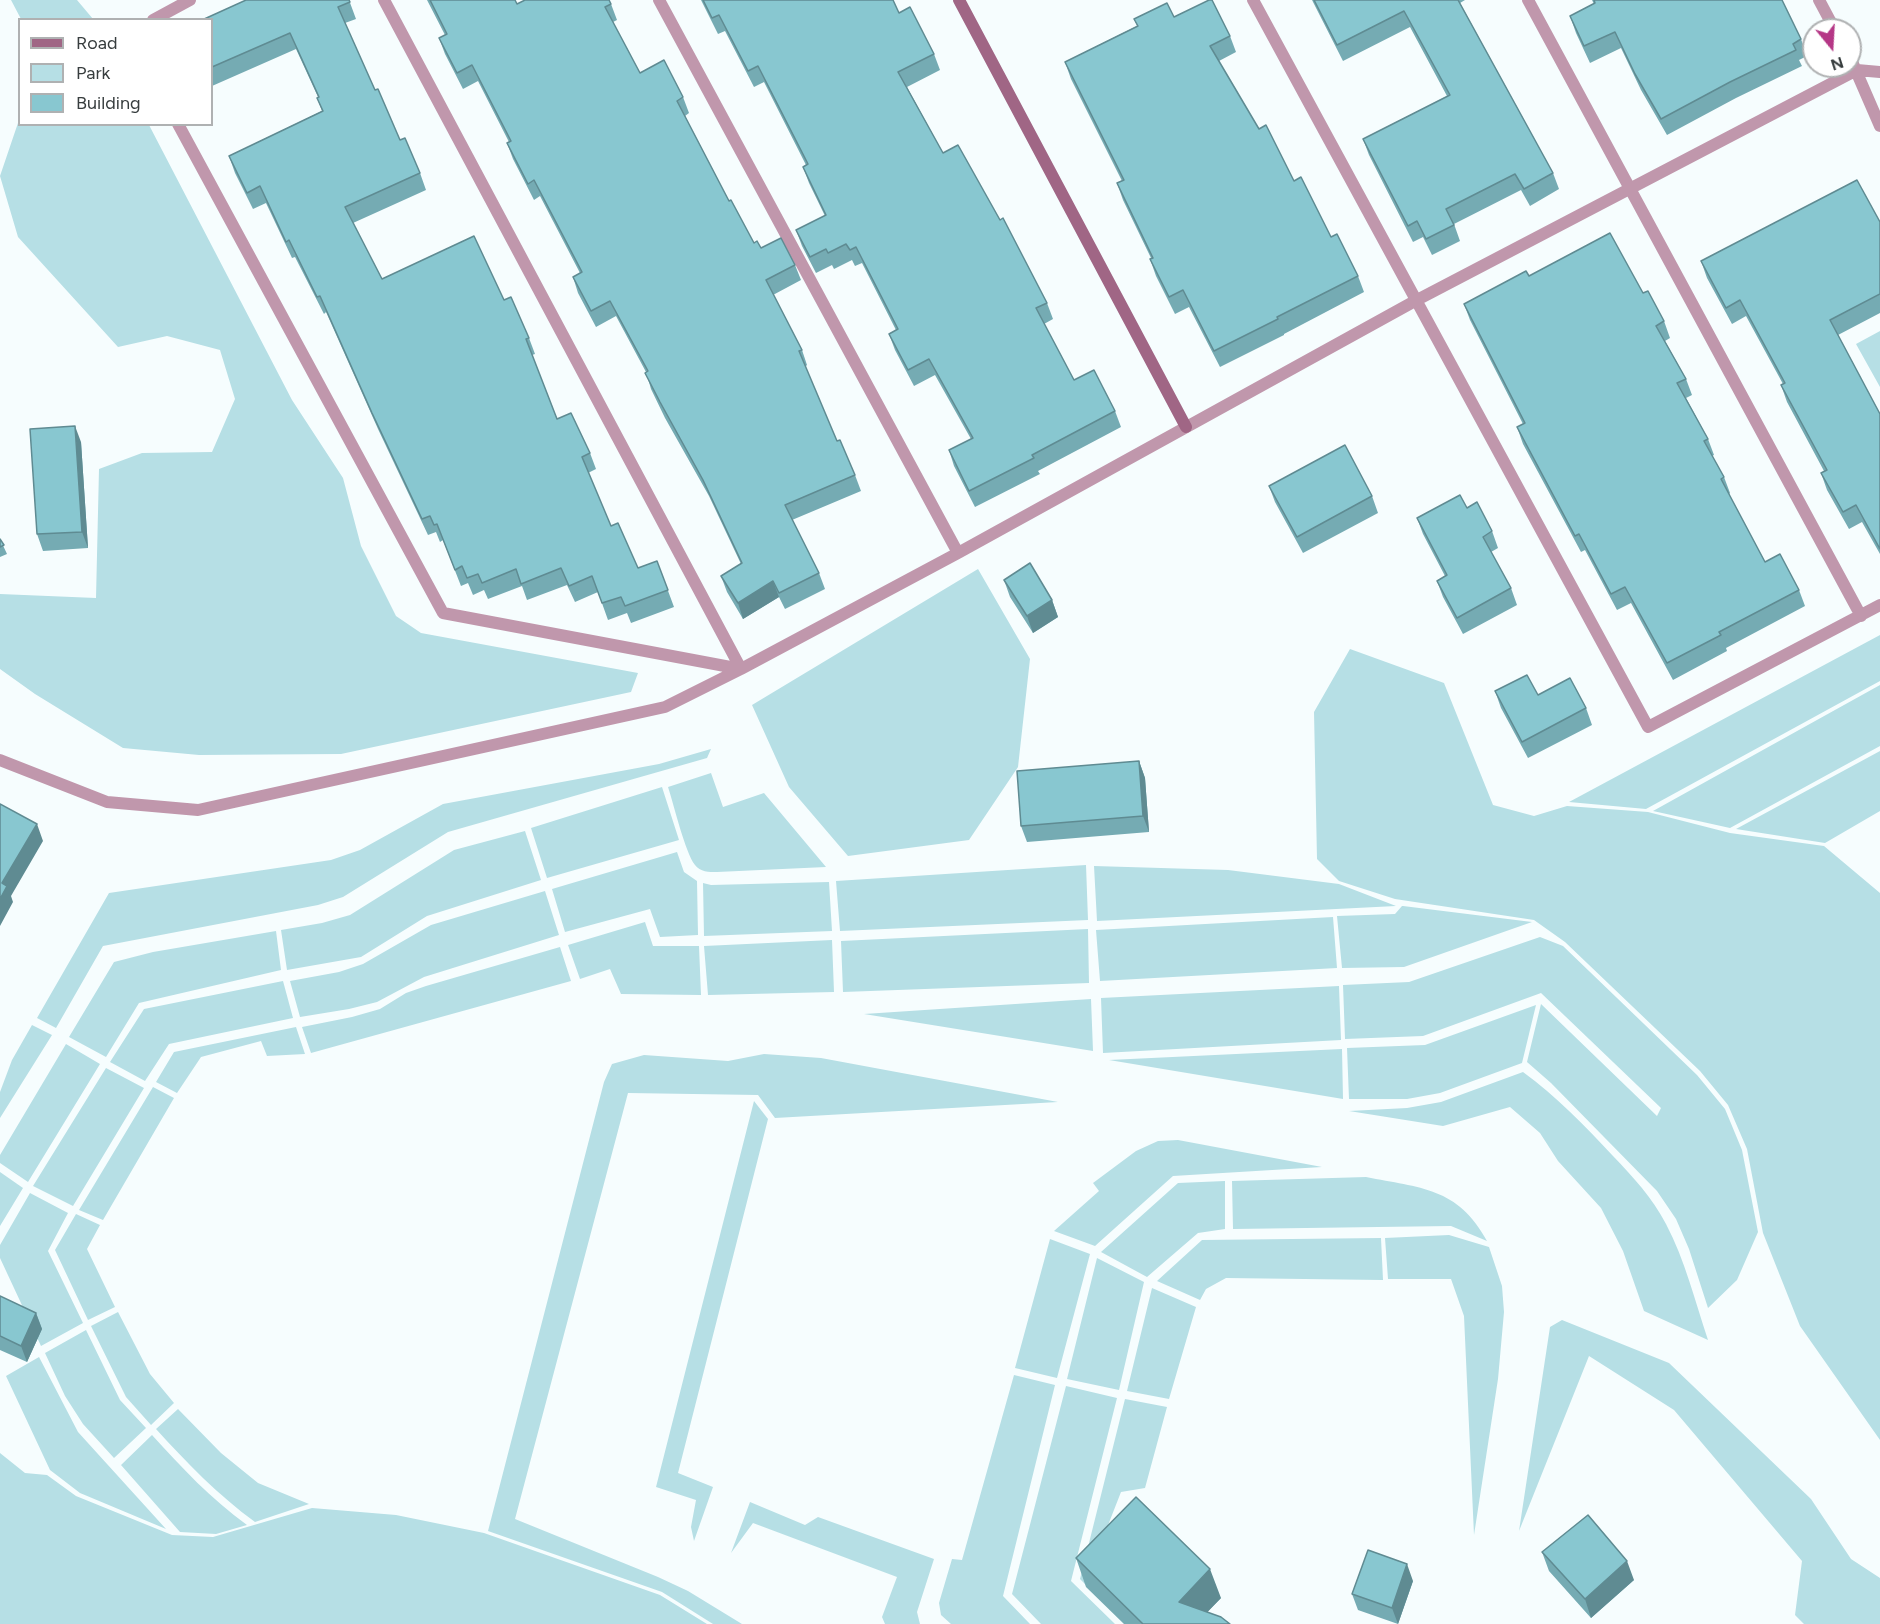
<!DOCTYPE html>
<style>
body{margin:0}
#map{position:relative;width:1880px;height:1624px;overflow:hidden;background:#f6fdfe;font-family:Figtree,sans-serif}
canvas{display:block}
.legend{position:absolute;left:18px;top:18px;width:195px;height:108px;box-sizing:border-box;background:#fff;border:2px solid #afb1b2;margin:0;padding:8px 10px;list-style:none;font-size:18px;color:#373d3e}
.legend li{display:flex;align-items:center;gap:12px;height:30px}
.legend b{width:30px;border:2px solid #afb1b2}
.north{position:absolute;left:1802px;top:18px;width:60px;height:60px;box-sizing:border-box;background:#fff;border:2px solid #afb1b2;border-radius:50%;rotate:162deg;font-size:16px;font-weight:700;line-height:24px;text-align:center;color:#373d3e}
.north::after{content:'';display:block;margin:auto;width:21px;height:27px;background:#b53786;clip-path:polygon(50% 0,100% 100%,50% 72%,0 100%)}
</style>
<div id="map">
<canvas width="1880" height="1624"></canvas>
<ul class="legend">
<li><b style="height:8px;background:#a06685"></b>Road</li>
<li><b style="height:16px;background:#b6dfe5"></b>Park</li>
<li><b style="height:16px;background:#88c7d0"></b>Building</li>
</ul>
<div class="north">N</div>
</div>
<script>
const g = document.querySelector('canvas').getContext('2d');
g.lineJoin = 'round';
function fillPath(path, color) {
  g.fillStyle = color;
  g.fill(path, 'evenodd');
}
function stroke(path, color, width, dash) {
  g.strokeStyle = color;
  g.lineWidth = width;
  g.lineCap = dash ? 'butt' : 'round';
  g.setLineDash(dash || []);
  g.stroke(path);
}
fillPath(new Path2D(`
 M11 0H77L93 19H21Z
 M19 120 20 124 149 125 292 400 343 478 361 546 396 616 421 633 638 673 631 692 341 754 199 755 123 748 35 694 0 669V594L96 598 99 469 142 453 212 452 235 399 220 350 167 336 118 347 18 237 0 176Z
 M1880 331V387L1856 344Z
 M978 569 1030 659 1018 767 969 840 848 856 789 787 752 705Z
 M1880 635V681L1646 809 1569 802Z
 M1350 649 1444 683 1493 805 1534 816 1567 806 1648 812 1730 833 1824 846 1880 893V1440L1800 1326 1763 1233 1747 1149 1728 1105 1700 1071 1565 942 1534 920 1395 899 1339 881 1317 859 1314 712Z
 M1880 685V746L1730 828 1653 811Z
 M711 749 707 758 448 832 343 897 318 905 103 946 56 1028 37 1018 109 893 331 860 360 850 443 804 659 764Z
 M1880 751V811L1825 843 1736 829Z
 M711 773 723 807 764 793 826 867 717 872C709 872 700 872 695 865 685 852 674 805 668 787Z
 M662 787 679 840 547 878 531 828Z
 M525 831 541 880 427 916 361 957 287 970 281 930 322 923 350 915 454 850Z
 M677 852 684 872 697 881 698 935 660 937 650 909 565 932 552 889Z
 M1086 865 1088 920 840 931 836 881Z
 M1094 866 1228 870 1339 884 1396 906 1097 921Z
 M829 882 832 931 704 936 703 883 711 885Z
 M545 891 559 935 424 977 377 1002 349 1009 300 1017 290 981 339 972 363 964 431 925Z
 M1402 906H1403L1532 922 1404 967 1342 968 1337 916 1395 914Z
 M1333 917 1337 968 1100 981 1096 930Z
 M645 922 653 946H699L701 995 621 994 610 969 580 979 568 945Z
 M1088 929 1089 983 843 992 841 941Z
 M276 931 281 970 139 1003 106 1057 69 1037 114 962 153 952Z
 M1540 937 1563 946 1697 1075 1725 1109 1742 1150 1758 1232 1737 1280 1708 1308 1689 1249 1676 1219 1657 1191 1551 1083 1527 1062 1541 1004 1657 1116 1661 1108 1541 993 1423 1036 1345 1039 1343 985 1409 982Z
 M832 940 834 992 708 995 704 946Z
 M560 947 571 981 311 1053 302 1027 352 1017 380 1009 406 993 426 986Z
 M283 981 293 1018 169 1044 145 1081 110 1062 144 1009Z
 M1339 986 1341 1040 1103 1053 1101 998Z
 M1091 999 1093 1051 864 1014Z
 M1536 1005 1522 1063 1440 1093 1407 1099H1349L1347 1048 1425 1045Z
 M32 1025 52 1035 0 1118V1092L12 1060Z
 M296 1027 305 1054 267 1056 261 1041 201 1057 177 1093 156 1082 174 1052Z
 M66 1044 100 1064 28 1182 0 1163V1155Z
 M1342 1049 1343 1099 1109 1060Z
 M764 1054 821 1058 1058 1102 775 1118 758 1095 628 1093 515 1519 658 1577 688 1591 742 1624H713L662 1592 488 1531 604 1082 612 1064 644 1055 728 1061Z
 M106 1068 144 1088 73 1206 33 1186Z
 M1523 1072C1556 1096 1585 1126 1613 1156 1633 1177 1652 1197 1666 1224 1685 1260 1695 1301 1708 1340L1644 1311 1623 1251 1601 1208 1558 1161 1540 1133 1510 1107 1443 1126 1349 1111 1407 1108 1441 1102Z
 M153 1087 174 1098 103 1220 79 1210Z
 M754 1101 768 1119 678 1473 713 1487 694 1541 691 1527 696 1500 656 1487Z
 M1178 1140 1322 1167 1173 1176 1095 1246 1054 1231 1099 1191 1093 1183 1136 1151 1158 1141Z
 M0 1172 23 1188 0 1226Z
 M1366 1177C1420 1188 1458 1187 1487 1241L1451 1226 1233 1229 1232 1181Z
 M1225 1181V1229L1198 1233 1147 1277 1101 1252 1178 1183Z
 M30 1193 68 1213 48 1251 83 1323 41 1346 0 1258V1245Z
 M76 1214 100 1225 87 1249 115 1307 88 1320 55 1250Z
 M1449 1235 1489 1247 1502 1286 1504 1312 1498 1379 1474 1535 1464 1316 1451 1279H1388L1385 1238Z
 M1381 1238 1383 1280 1226 1278 1206 1289 1200 1300 1157 1281 1202 1240Z
 M1050 1239 1090 1254 1057 1378 1015 1368Z
 M1097 1258 1144 1282 1119 1390 1067 1379Z
 M1152 1288 1196 1307 1169 1399 1127 1391Z
 M118 1312 150 1374 174 1403 151 1425 126 1397 91 1326Z
 M1562 1320 1669 1363 1811 1499 1851 1559 1880 1578V1624H1804L1795 1615 1802 1561 1674 1410 1589 1356 1519 1531 1550 1327Z
 M86 1330 120 1400 146 1428 114 1458 83 1424 65 1396 45 1353Z
 M39 1357 78 1432 166 1529 80 1493 50 1470 6 1376Z
 M1014 1375 1055 1385 1003 1596 1030 1624H951L941 1615 939 1603 952 1559 962 1560Z
 M1066 1386 1117 1398 1071 1581 1115 1624H1041L1012 1594Z
 M1125 1399 1167 1407 1145 1488 1121 1492 1085 1584 1080 1579Z
 M178 1409 221 1453 258 1483 309 1504 255 1522C218 1495 187 1463 156 1429Z
 M152 1435C182 1468 211 1499 247 1525L216 1534 180 1532 121 1465Z
 M0 1453 25 1473 47 1475 76 1496 172 1535 213 1537 312 1508 396 1515 484 1533 660 1595 707 1624H0Z
 M750 1502 805 1525 818 1517 934 1559 917 1612 920 1624H885L882 1617 897 1577 753 1523 731 1553Z`), '#b6dfe5');
stroke(new Path2D(`
 M659 0 958 553
 M1253 0 1648 727 1880 605
 M1528 0 1861 616
 M1819 0 1835 30
 M153 20 190 0
 M1850 57 1880 126
 M178 124 443 613 741 669 958 553 1415 301 1857 70 1880 72
 M0 760 107 802 198 810 665 707 741 669 384 0`), '#c097ac', 12);
stroke(new Path2D(`
 M959 0 1186 427`), '#a06685', 12);
fillPath(new Path2D(`
 M349 0 356 19 345 23 375 90 400 140 420 173 426 190 353 223 382 279 504 300 529 338 535 354 532 355 557 419 590 453 596 469 588 473 611 526 638 568 657 561 674 607 631 623 627 613 608 620 598 592 575 602 567 585 527 600 522 586 488 599 484 590 473 595 468 583 461 586 443 540 440 542 436 532 428 535 378 429 326 312 324 314 295 257 292 258 266 203 253 209 235 173 229 156 322 111 317 98 318 97 296 49 212 86V20Z
 M427 0H515L517 4H611L617 20 613 22 640 73 683 97 689 113 685 116 729 201 754 243 761 248 795 265 801 280 773 295 802 350 807 365 805 367 837 441 855 475 861 491 792 520 819 573 825 589 785 609 779 597 743 619 727 592 721 576 741 564 709 496 665 418 651 389 646 372 616 316 596 327 578 293 573 277 580 273 540 196 534 200 513 159 507 143 509 142 478 81 463 89 445 54 439 38 445 35Z
 M701 0H893L899 13 934 54 940 70 907 87 943 153 1000 220 1047 303 1053 319 1044 324 1074 380 1115 411 1121 427 1038 471 1040 474 975 507 954 466 949 450 971 439 935 375 914 386 895 350 889 334 896 330 862 263 855 266 852 260 834 269 832 265 816 273 802 246 796 230 825 216 809 183 803 167 806 165 764 82 754 87 725 31 718 34Z
 M1312 0H1465L1460 3 1553 173 1559 189 1530 206 1521 190 1454 224 1460 241 1432 255 1423 237 1413 242 1369 155 1363 139 1447 96 1410 27 1343 61Z
 M1592 0H1782L1801 39 1807 56 1799 60 1802 66 1736 98 1667 135 1641 90 1621 48 1590 63 1576 33 1570 16 1594 4Z
 M1174 17 1230 36 1236 52 1219 61 1259 129 1331 237 1358 276 1364 292 1284 334V335L1220 367 1189 307 1175 314 1156 276 1150 259 1151 258 1123 200 1117 183 1122 181 1071 79 1065 62 1137 26 1134 19Z
 M1880 222V313L1838 335 1880 414V554L1862 522 1849 529 1827 490 1821 473 1824 471 1787 402 1781 385 1783 384 1746 316 1732 324 1707 278 1701 261Z
 M1529 276 1643 293 1664 321 1670 338 1665 341 1686 379 1692 395 1686 398 1708 439 1714 455 1712 456 1724 477 1730 493 1729 494 1765 562 1799 590 1805 606 1726 648 1727 651 1673 680 1631 603 1617 610 1585 550 1581 552 1523 444 1517 427 1523 424 1470 320 1464 304Z
 M81 442 88 548 43 551 37 534Z
 M1269 486 1372 496 1378 513 1303 553 1275 502Z
 M1467 508 1492 531 1498 548 1491 552 1511 588 1517 605 1463 634 1443 597 1437 581 1445 576 1423 534 1417 518Z
 M0 539 7 554 0 557Z
 M1004 580 1052 600 1058 617 1033 633 1010 597Z
 M1495 691 1538 695 1586 708 1592 725 1528 758 1501 708Z
 M1139 761 1145 778 1149 832 1027 842 1021 826Z
 M0 1296 36 1313 42 1329 27 1362 0 1350Z
 M1542 1552 1634 1580 1591 1618 1549 1571Z
 M1076 1558 1221 1598 1207 1612 1230 1624H1124L1086 1587Z
 M1413 1581 1398 1624 1358 1610 1352 1594Z`), '#75abb3');
fillPath(new Path2D(`
 M75 426 81 442 88 548 82 532Z
 M773 581 779 597 743 619 738 603Z
 M1052 600 1058 617 1033 633 1027 616Z
 M1139 761 1145 778 1149 832 1143 816Z
 M37 824 43 841 11 896 13 902 0 926V899L2 883Z
 M36 1313 42 1329 27 1362 21 1346Z
 M1627 1561 1634 1580 1591 1618 1585 1599Z
 M1407 1564 1413 1581 1398 1624 1392 1608Z
 M1210 1569 1221 1598 1196 1624 1179 1602Z`), '#5f8b92');
const building = new Path2D(`
 M246 0H349L350 2 338 7 375 90 378 89 400 140 405 138 420 173 345 207 382 279 474 236 504 300 511 297 529 338 526 339 557 419 571 413 590 453 582 457 611 526 618 523 638 568 657 561 668 590 625 606 621 597 602 603 592 576 569 586 561 568 521 584 516 569 482 583 478 574 467 578 462 566 455 570 437 524 434 525 430 516 422 519 372 413 320 296 317 297 289 240 286 242 260 186 247 193 229 156 323 111 317 98 319 97 290 33 212 67V20H202Z
 M430 0H515L517 4 525 0H609L611 4 605 7 640 73 664 60 683 97 677 101 729 201 731 200 754 243 757 241 761 248 781 238 795 265 766 280 802 350 799 351 837 441 840 440 855 475 785 505 819 573 779 593 773 581 738 603 721 576 742 563 703 480 660 402 645 373 648 371 610 301 591 311 573 277 582 272 534 180 528 184 507 143 511 141 472 65 457 73 439 38 447 34Z
 M703 0H893L899 13 910 7 934 54 898 72 943 153 958 145 1000 220 1003 218 1047 303 1036 308 1074 380 1094 370 1115 411 1032 455 1034 458 969 491 949 450 973 438 929 359 908 370 889 334 898 329 856 247 850 250 846 244 828 253 826 249 810 257 796 230 826 215 803 167 808 164 758 66 748 71 719 15 712 18Z
 M1209 0H1212L1230 36 1210 46 1259 129 1266 125 1294 181 1301 177 1331 237 1337 234 1358 276 1277 317 1278 319 1214 351 1183 290 1169 297 1150 259 1153 258 1117 183 1124 180 1065 62 1138 26 1134 19 1167 3 1174 17Z
 M1314 0H1458L1553 173 1524 189 1515 174 1446 209 1454 225 1426 239 1417 221 1408 226 1363 139 1450 95 1404 11 1337 45Z
 M1594 0H1782L1801 39 1793 44 1796 50 1730 82 1661 119 1635 74 1615 32 1584 46 1570 16 1595 3Z
 M1857 180 1880 222V294L1830 320 1880 414V549L1856 505 1843 512 1821 473 1827 470 1781 385 1785 383 1740 300 1726 308 1701 261Z
 M1610 233 1643 293 1648 291 1664 321 1656 326 1686 379 1677 383 1708 439 1704 441 1724 477 1721 479 1765 562 1780 554 1799 590 1719 632 1721 635 1667 663 1625 587 1611 594 1579 534 1575 536 1517 427 1525 423 1464 304 1526 271 1529 276Z
 M75 426 82 532 37 534 30 429Z
 M1345 445 1372 496 1297 537 1269 486Z
 M1460 495 1467 508 1477 502 1492 531 1483 537 1511 588 1457 618 1437 581 1447 575 1417 518Z
 M0 539 4 545 0 547Z
 M1030 563 1052 600 1027 616 1004 580Z
 M1527 675 1538 695 1570 678 1586 708 1522 742 1495 691Z
 M1139 761 1143 816 1021 826 1017 771Z
 M0 804 37 824 2 883 7 886 0 899Z
 M0 1296 36 1313 21 1346 0 1336Z
 M1136 1497 1210 1569 1179 1602 1221 1617 1230 1624H1143L1076 1558Z
 M1588 1515 1627 1561 1585 1599 1542 1552Z
 M1368 1550 1407 1564 1392 1608 1352 1594Z`);
fillPath(building, '#88c7d0');
stroke(building, '#5f8b92', 1.5);
</script>
